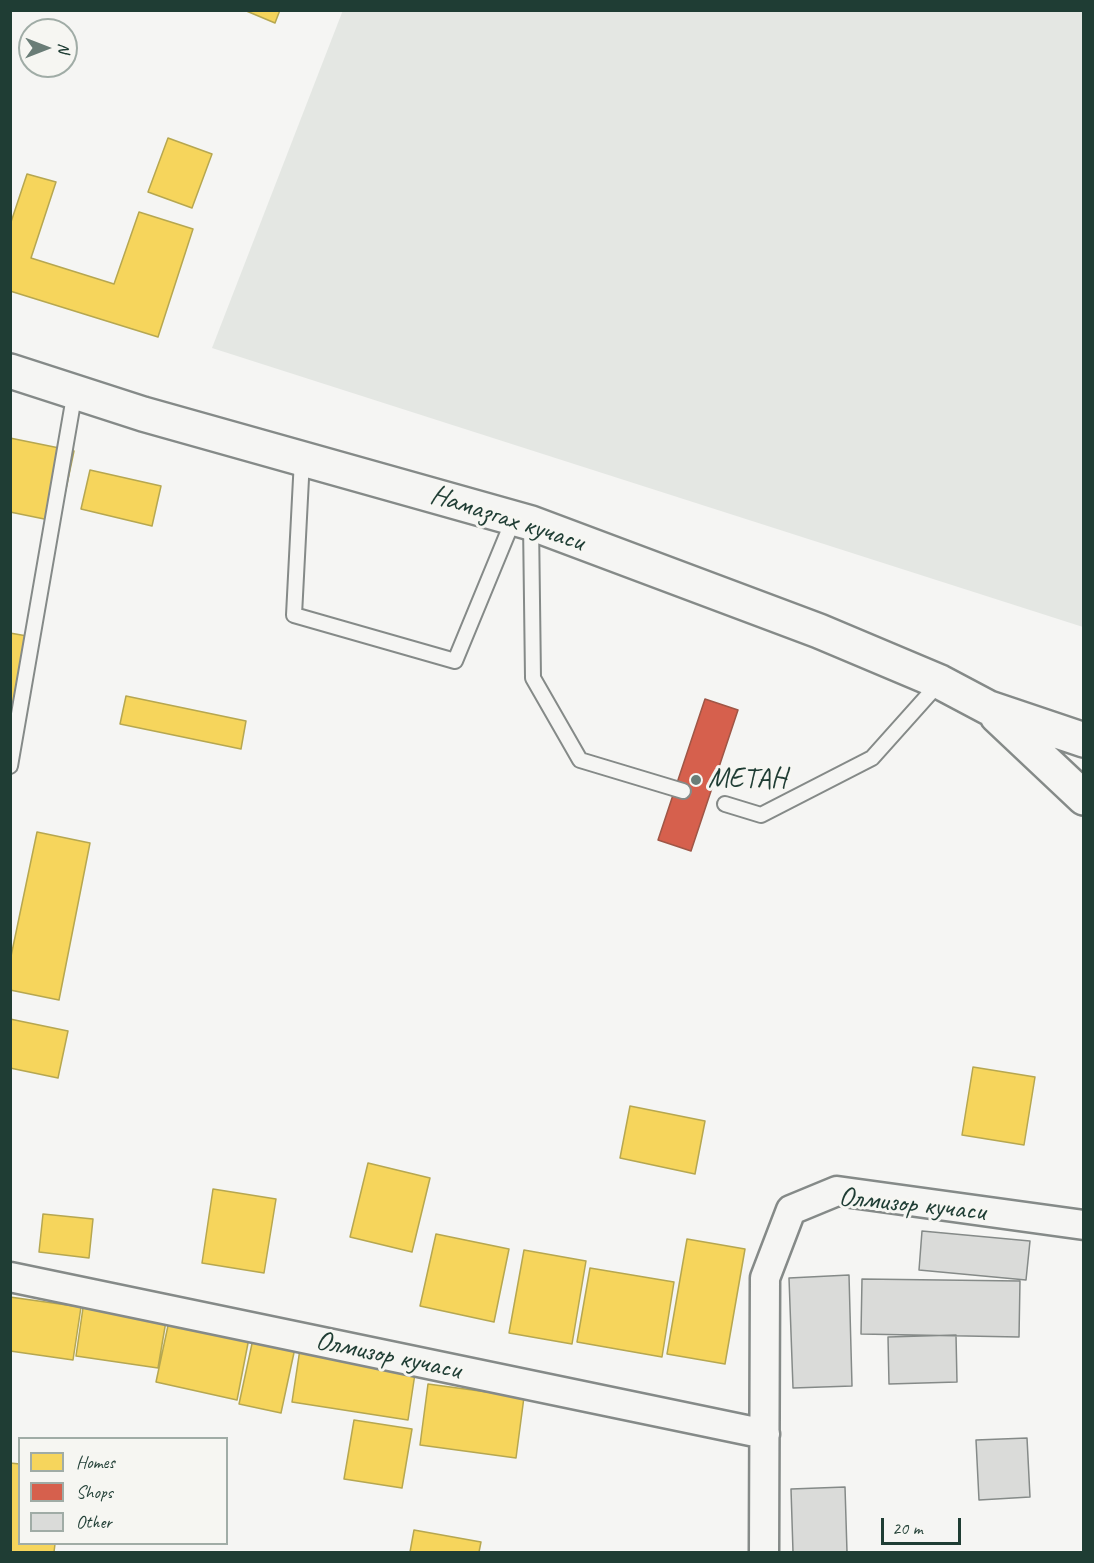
<!DOCTYPE html>
<meta charset="utf-8">
<style>
body{margin:0}
#map{position:relative;width:1094px;height:1563px;overflow:hidden;background:#f5f5f3;font-family:Caveat,sans-serif}
canvas{display:block}
.frame{position:absolute;inset:0;border:12px solid #1f3d34;pointer-events:none}
.legend{position:absolute;left:18px;top:1437px;width:210px;height:108px;box-sizing:border-box;background:#f6f6f2;border:2px solid #a0aca6;margin:0;padding:8px 10px;list-style:none;font-size:18px;color:#1f3d34}
.legend li{display:flex;align-items:center;gap:12px;height:30px}
.legend b{width:30px;border:2px solid #a0aca6}
.north{position:absolute;left:18px;top:18px;width:60px;height:60px;box-sizing:border-box;background:#f6f6f2;border:2px solid #a0aca6;border-radius:50%;rotate:90deg;font-size:16px;font-weight:700;line-height:24px;text-align:center;color:#1f3d34}
.north::after{content:'';display:block;margin:auto;width:21px;height:27px;background:#6a7d77;clip-path:polygon(50% 0,100% 100%,50% 72%,0 100%)}
.scale{position:absolute;left:881px;top:1518px;width:80px;height:27px;box-sizing:border-box;border:3px solid #1f3d34;border-top:0;padding-left:8px;font-size:18px;line-height:21px;white-space:nowrap;color:#1f3d34;-webkit-text-stroke:4px #f6f6f2;paint-order:stroke}
</style>
<div id="map">
<canvas width="1094" height="1563"></canvas>
<div class="frame"></div>
<ul class="legend">
<li><b style="height:16px;background:#f6d55c"></b>Homes</li>
<li><b style="height:16px;background:#d6604d"></b>Shops</li>
<li><b style="height:16px;background:#dadbd9"></b>Other</li>
</ul>
<div class="north">N</div>
<div class="scale">20 m</div>
</div>
<script>
const g = document.querySelector('canvas').getContext('2d');
g.lineJoin = 'round';
function fillPath(path, color) {
  g.fillStyle = color;
  g.fill(path, 'evenodd');
}
function stroke(path, color, width, dash) {
  g.strokeStyle = color;
  g.lineWidth = width;
  g.lineCap = dash ? 'butt' : 'round';
  g.setLineDash(dash || []);
  g.stroke(path);
}
function drawText(font, color, halo, rows, align = 'center') {
  g.font = font + ' Caveat,sans-serif';
  g.lineWidth = 6;
  g.setLineDash([]);
  g.textBaseline = 'middle';
  g.strokeStyle = halo;
  g.fillStyle = color;
  for (const [text, x, y, turn = 0] of rows) {
    g.save();
    g.translate(x, y);
    g.rotate((+turn || 0) * Math.PI / 180);
    g.textAlign = isNaN(turn) ? turn : align;
    if (halo) g.strokeText(text, 0, 0);
    g.fillText(text, 0, 0);
    g.restore();
  }
}
fillPath(new Path2D(`
 M343 10 1083 11V627L212 348Z`), '#e4e7e3');
const homes = new Path2D(`
 M244 10H280L275 23Z
 M168 138 212 154 192 208 148 192Z
 M27 174 56 182 31 258 114 284 139 212 193 229 158 337 10 291V225Z
 M10 438 74 451 59 522 10 512Z
 M90 470 161 486 152 526 81 509Z
 M10 633 27 636 13 703H10Z
 M126 696 246 721 241 749 120 724Z
 M37 832 90 843 59 1000 10 990V961Z
 M10 1019 68 1031 58 1078 10 1068Z
 M973 1067 1035 1077 1024 1145 962 1135Z
 M630 1106 705 1121 695 1174 620 1158Z
 M368 1163 430 1178 412 1252 350 1237Z
 M213 1189 276 1199 264 1273 202 1263Z
 M43 1214 93 1219 89 1258 39 1252Z
 M436 1234 509 1249 494 1322 420 1306Z
 M687 1239 745 1249 725 1364 667 1354Z
 M524 1250 586 1261 572 1344 509 1333Z
 M590 1268 674 1282 662 1357 577 1342Z
 M10 1297 81 1307 73 1360 10 1351Z
 M83 1308 166 1321 158 1368 76 1356Z
 M169 1321 249 1338 237 1400 156 1382Z
 M253 1339 295 1348 281 1413 239 1404Z
 M300 1349 416 1367 408 1420 292 1402Z
 M428 1384 524 1397 516 1458 420 1445Z
 M354 1420 412 1429 402 1488 344 1479Z
 M10 1463 20 1464V1544H55L54 1552H10Z
 M414 1530 481 1542 479 1552H410Z`);
fillPath(homes, '#f6d55c');
stroke(homes, '#b6a750', 1.5);
const shops = new Path2D(`
 M705 699 738 710 691 851 658 840Z`);
fillPath(shops, '#d6604d');
stroke(shops, '#9f5646', 1.5);
const building = new Path2D(`
 M922 1231 1030 1241 1026 1280 919 1270Z
 M849 1275 852 1386 793 1388 789 1278Z
 M862 1279 1020 1281 1019 1337 861 1334Z
 M956 1335 957 1382 889 1384 888 1337Z
 M1027 1438 1030 1497 979 1500 976 1440Z
 M845 1487 847 1552H793L791 1489Z`);
fillPath(building, '#dadbd9');
stroke(building, '#858a88', 1.5);
const service = new Path2D(`
 M302 459 294 615 455 661 514 518
 M531 523 533 678 580 760 683 791
 M10 766 75 391
 M725 804 761 815 872 758 940 682`);
const minor = new Path2D(`
 M10 1277 765 1434
 M764 1552 765 1278 791 1210 837 1191 1084 1225`);
const tertiary = new Path2D(`
 M10 371 143 414 531 523 819 631 940 682 989 708 1084 740
 M997 716 1084 798`);
stroke(service, '#858a88', 18);
stroke(minor, '#858a88', 33);
stroke(tertiary, '#858a88', 38);
stroke(service, '#f5f5f3', 14);
stroke(minor, '#f5f5f3', 28);
stroke(tertiary, '#f5f5f3', 33);
for (const [x, y, r, color] of [
 [696,780,6,"#6a7d77"]
]) {
  const dot = new Path2D();
  dot.arc(x, y, r, 0, 2 * Math.PI);
  g.fillStyle = color;
  g.fill(dot);
  stroke(dot, '#f6f6f2', 2);
}
drawText('28px', '#1f3d34', '#f6f6f2', [
 ["Намазгах кучаси",507,519,18],
 ["Олмизор кучаси",912,1205,6],
 ["Олмизор кучаси",388,1356,12]
]);
drawText('28px', '#1f3d34', '#f6f6f2', [
 ["МЕТАН",708,780]
], 'left');
</script>
